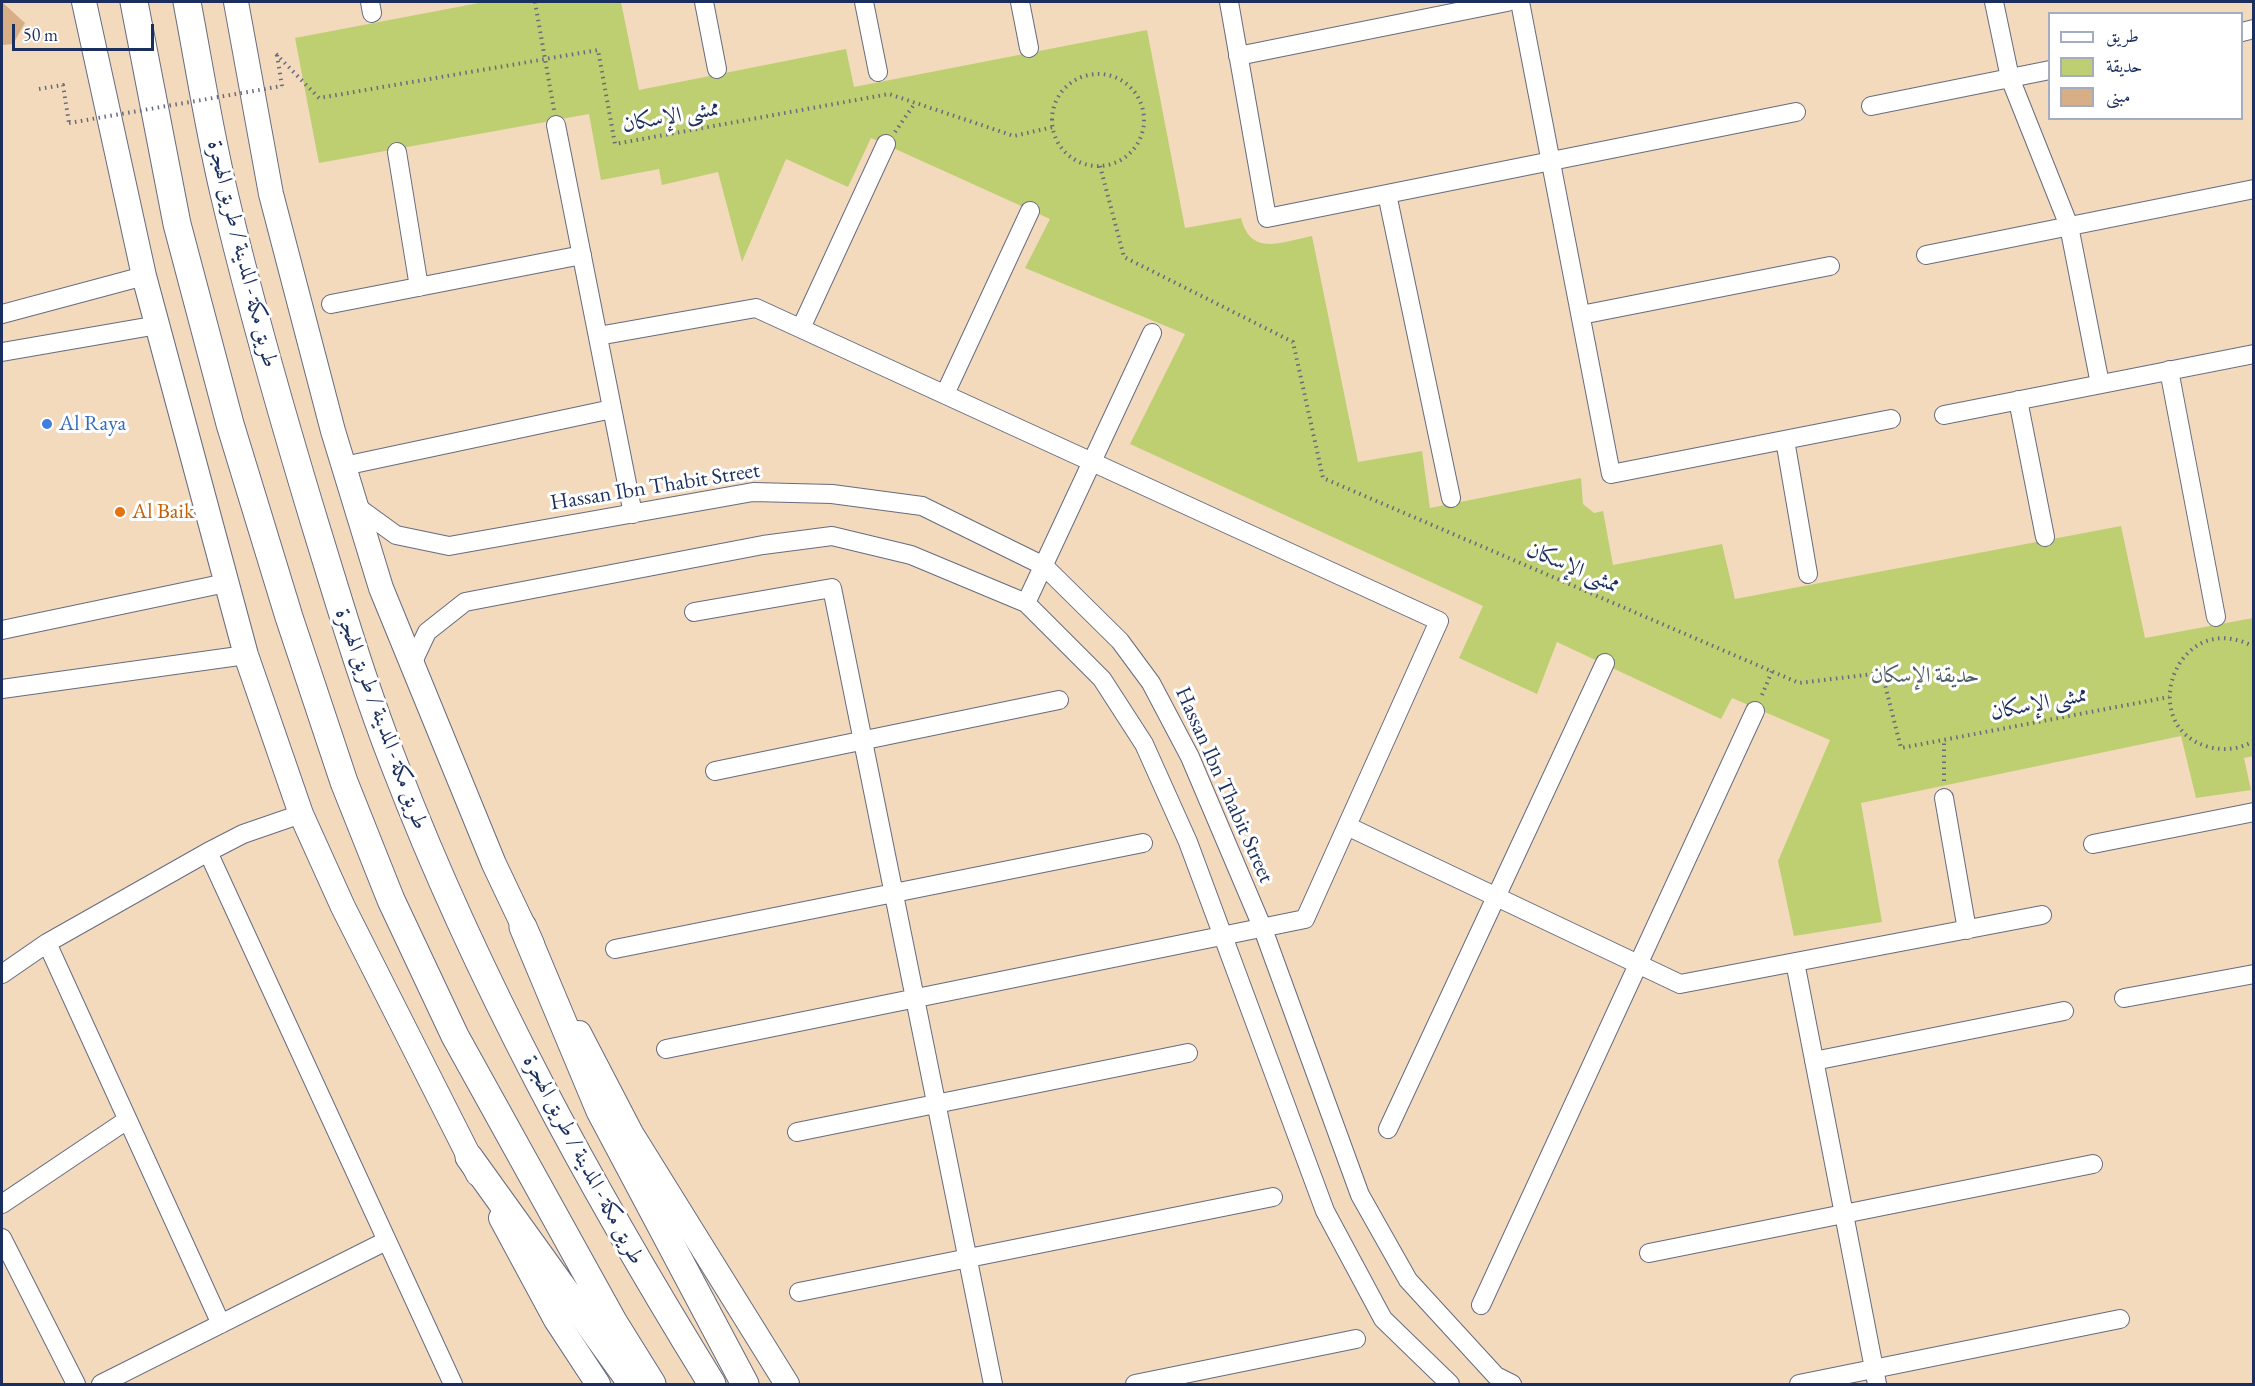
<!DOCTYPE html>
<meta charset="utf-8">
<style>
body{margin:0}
#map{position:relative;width:2255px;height:1386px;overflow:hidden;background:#f3dabc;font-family:"EB Garamond",Amiri,serif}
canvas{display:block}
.frame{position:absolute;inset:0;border:3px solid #1b2f5e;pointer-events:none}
.legend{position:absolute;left:2048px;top:12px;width:195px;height:108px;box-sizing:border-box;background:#fff;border:2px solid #a4acbf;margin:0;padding:8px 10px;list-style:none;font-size:18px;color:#1b2f5e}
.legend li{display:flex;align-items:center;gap:12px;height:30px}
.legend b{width:30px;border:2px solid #a4acbf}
.scale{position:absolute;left:12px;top:24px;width:142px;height:27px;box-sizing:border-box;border:3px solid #1b2f5e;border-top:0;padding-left:8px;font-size:18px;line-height:21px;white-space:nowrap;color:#1b2f5e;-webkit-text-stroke:4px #fff;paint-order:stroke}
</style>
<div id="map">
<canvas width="2255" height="1386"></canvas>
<div class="frame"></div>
<ul class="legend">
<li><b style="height:8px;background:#fff"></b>طريق</li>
<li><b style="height:16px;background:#becf72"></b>حديقة</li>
<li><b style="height:16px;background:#d7ae86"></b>مبنى</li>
</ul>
<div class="scale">50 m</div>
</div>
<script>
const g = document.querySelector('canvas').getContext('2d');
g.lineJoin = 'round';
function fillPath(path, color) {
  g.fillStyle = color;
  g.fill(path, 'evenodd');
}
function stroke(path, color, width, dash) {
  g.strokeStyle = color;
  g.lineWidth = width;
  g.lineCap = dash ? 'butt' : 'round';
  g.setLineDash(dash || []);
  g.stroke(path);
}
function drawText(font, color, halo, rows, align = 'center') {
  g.font = font + ' "EB Garamond",Amiri,serif';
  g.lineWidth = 6;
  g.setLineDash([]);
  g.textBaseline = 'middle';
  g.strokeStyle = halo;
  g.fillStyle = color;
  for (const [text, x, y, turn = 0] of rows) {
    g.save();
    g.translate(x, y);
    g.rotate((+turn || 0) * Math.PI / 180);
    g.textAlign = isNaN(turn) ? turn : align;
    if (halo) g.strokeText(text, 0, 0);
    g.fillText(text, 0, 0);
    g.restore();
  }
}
fillPath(new Path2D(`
 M484 2H621L639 90 846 49 854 87 1147 30 1185 228 1241 218C1251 257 1281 242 1312 236L1358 462 1422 451 1430 508 1581 478 1583 504 1594 513 1603 511 1613 565 1722 544 1735 599 2121 526 2145 638 2253 618V756L2244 758 2251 790 2196 798 2181 736 1861 803 1882 922 1794 936 1778 861 1830 740 1732 698 1721 719 1557 642 1537 694 1459 658 1483 606 1130 444 1185 334 1025 268 1050 219 871 138 848 187 786 159 742 262 718 172 662 185 659 169 601 180 589 114 319 163 295 38Z`), '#becf72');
fillPath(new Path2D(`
 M2 2 25 23 13 44 2 45Z`), '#d7ae86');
const minor = new Path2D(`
 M370 2 372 13
 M704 2 717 69
 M864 2 878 72
 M1020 2 1029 48
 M1229 2 1267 218 1796 112
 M1520 2 1611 474 1891 419
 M1994 2 2010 78 2069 226 2100 384
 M2242 32 2254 29
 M1238 56 1507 2
 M1871 106 2050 70
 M556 125 633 514
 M397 152 419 287
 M1387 194 1451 498
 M1926 255 2254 189
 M331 304 582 255
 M2 314 144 276
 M1581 315 1830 266
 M801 328 886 144
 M598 336 756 308 1439 621 1305 919 666 1049
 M2 352 158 325
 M2169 370 2216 617
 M945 394 1030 211
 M2018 400 2045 537
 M1944 415 2254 354
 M1785 440 1808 574
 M344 466 612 409
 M356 506 396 535 449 546 753 492 832 494 922 506 1044 566 1120 641 1151 683 1190 757 1263 929 1360 1195 1408 1280 1496 1376 1512 1384
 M1026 603 1152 333
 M694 612 832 588 993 1384
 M2 630 226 583
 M412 664 427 632 465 602 763 545 832 536 911 555 1026 603 1102 679 1144 744 1188 842 1325 1211 1383 1319 1450 1384
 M2 689 246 655
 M715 771 1059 700
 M1944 798 1967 930
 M1347 826 1680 984 2042 915
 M2093 844 2254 812
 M208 852 453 1384
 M47 943 221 1324
 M615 949 1143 843
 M1795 962 1877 1384
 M2 974 47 943 208 852 243 834 301 814
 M2124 998 2254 974
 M1814 1061 2064 1011
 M1388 1129 1605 663
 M797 1132 1188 1053
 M2 1204 127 1120
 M2 1238 76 1384
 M1649 1253 2093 1164
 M799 1292 1273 1197
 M1481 1305 1755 711
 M101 1384 386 1241
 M1135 1384 1356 1339
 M1799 1384 2120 1319`);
const major = new Path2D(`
 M84 2 144 276 246 655 301 814 343 907 478 1174
 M236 2 271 194 333 431 381 588 494 864 532 944
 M579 1033 631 1133 787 1384
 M501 1218 556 1320 598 1384`);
const highway = new Path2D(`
 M134 2 177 224 230 424 289 617 344 782 391 900 455 1036 614 1323 652 1384
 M187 2C199 65 209 130 224 193 250 304 282 415 315 524 340 605 364 687 395 766 478 982 591 1188 712 1384
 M523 927 600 1111 745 1384
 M469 1157 632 1384`);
stroke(minor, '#676b7f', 20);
stroke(major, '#676b7f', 26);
stroke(highway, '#676b7f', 29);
stroke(new Path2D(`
 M535 2 554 110
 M276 54 319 98 598 50 615 144 889 94 1014 136 1053 127
 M277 55 282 86
 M1052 120a46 46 0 1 1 92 0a46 46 0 1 1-92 0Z
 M39 89 63 85 69 123
 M895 132 915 103
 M1100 166 1124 257 1293 342 1323 478 1799 683 1882 673 1901 748 2169 697
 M2254 647C2178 605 2133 726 2209 747 2225 751 2240 749 2254 741
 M1762 695 1772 671
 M1944 781V739`), '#676b7f', 4, [1.5, 4.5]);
stroke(minor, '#fff', 18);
stroke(major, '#fff', 24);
stroke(highway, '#fff', 27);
stroke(new Path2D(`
 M69 123 282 86`), '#676b7f', 4, [1.5, 4.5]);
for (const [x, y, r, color] of [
 [47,424,6,"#3f7fe0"],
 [120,512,6,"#e8710a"]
]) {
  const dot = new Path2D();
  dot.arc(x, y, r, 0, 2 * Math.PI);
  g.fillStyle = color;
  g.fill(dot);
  stroke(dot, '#fff', 2);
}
drawText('22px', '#1b2f5e', '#fff', [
 ["ممشى الإسكان",671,117,-10],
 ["طريق مكة - المدينة / طريق الهجرة",242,254,76],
 ["Hassan Ibn Thabit Street",655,487,-9],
 ["ممشى الإسكان",1573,568,23],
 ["ممشى الإسكان",2039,704,-11],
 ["طريق مكة - المدينة / طريق الهجرة",381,719,70],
 ["Hassan Ibn Thabit Street",1224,785,66],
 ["طريق مكة - المدينة / طريق الهجرة",583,1160,62]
]);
drawText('22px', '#366cbe', '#fff', [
 ["Al Raya",59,424]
], 'left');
drawText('22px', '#c56008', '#fff', [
 ["Al Baik",132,512]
], 'left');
drawText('22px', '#4c5f64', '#fff', [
 ["حديقة الإسكان",1925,676]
]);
</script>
